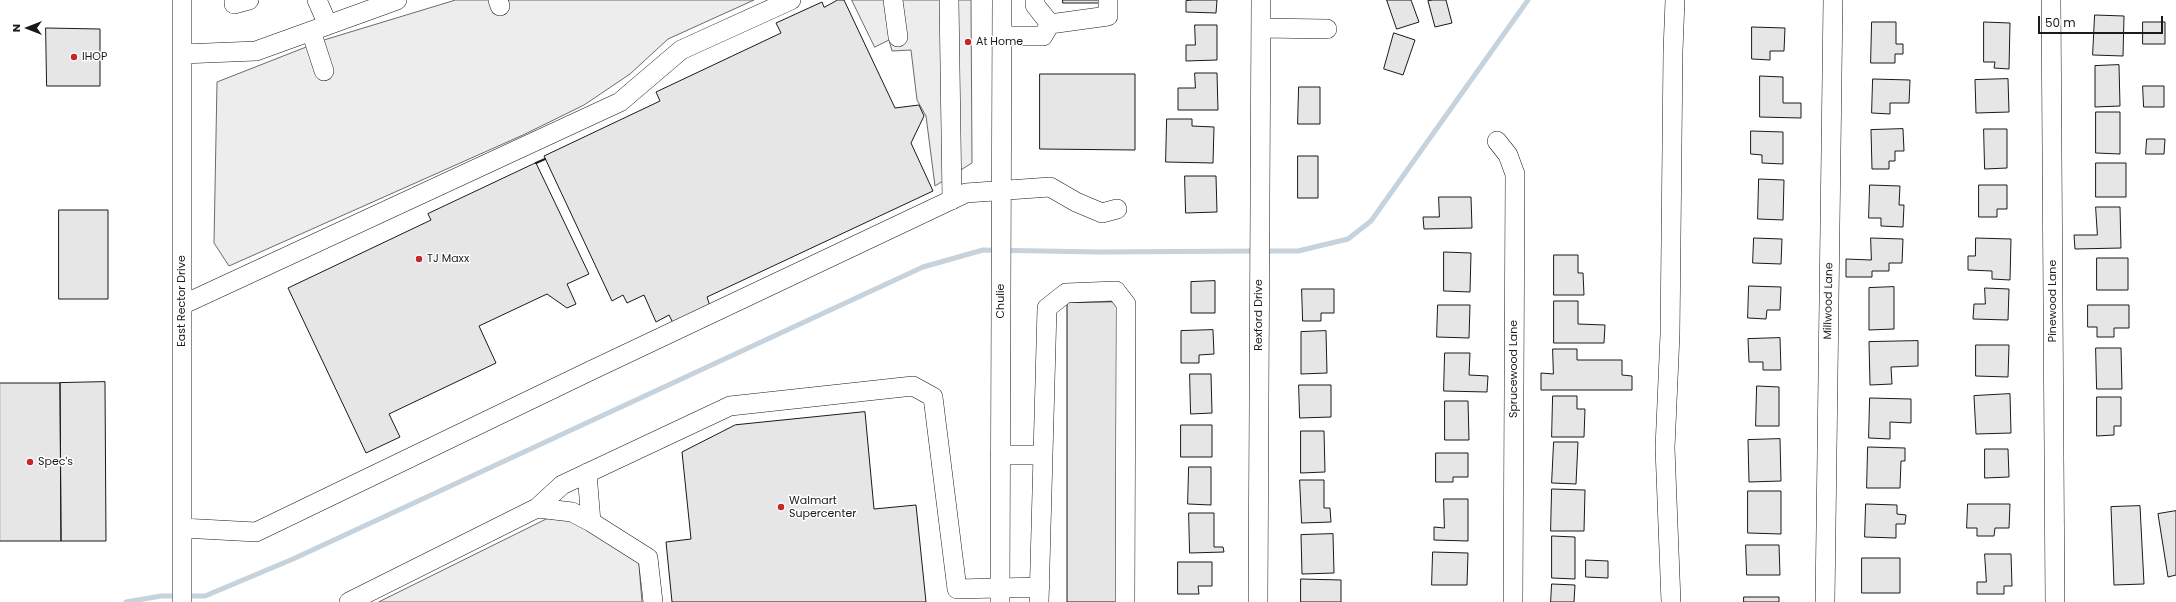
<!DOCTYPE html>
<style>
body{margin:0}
#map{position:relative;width:2176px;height:602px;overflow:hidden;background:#fff;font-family:Poppins,sans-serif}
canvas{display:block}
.north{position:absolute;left:8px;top:8px;width:40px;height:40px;-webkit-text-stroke:3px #fff;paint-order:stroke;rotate:270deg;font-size:11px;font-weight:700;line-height:16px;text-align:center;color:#1a1a1a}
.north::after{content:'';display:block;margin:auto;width:14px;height:18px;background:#1a1a1a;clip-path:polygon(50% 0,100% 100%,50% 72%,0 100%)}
.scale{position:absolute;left:2038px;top:16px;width:125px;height:18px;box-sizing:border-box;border:2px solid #1a1a1a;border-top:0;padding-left:5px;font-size:12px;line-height:14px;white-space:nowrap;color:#1a1a1a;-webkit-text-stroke:3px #fff;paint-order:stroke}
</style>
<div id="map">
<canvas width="2176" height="602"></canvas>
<div class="north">N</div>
<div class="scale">50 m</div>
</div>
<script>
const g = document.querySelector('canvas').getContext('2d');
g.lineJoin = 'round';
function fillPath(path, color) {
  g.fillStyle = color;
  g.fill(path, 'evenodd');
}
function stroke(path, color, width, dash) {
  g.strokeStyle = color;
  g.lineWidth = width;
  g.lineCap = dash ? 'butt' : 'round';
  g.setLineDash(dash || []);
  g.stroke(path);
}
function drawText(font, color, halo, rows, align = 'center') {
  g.font = font + ' Poppins,sans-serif';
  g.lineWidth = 3;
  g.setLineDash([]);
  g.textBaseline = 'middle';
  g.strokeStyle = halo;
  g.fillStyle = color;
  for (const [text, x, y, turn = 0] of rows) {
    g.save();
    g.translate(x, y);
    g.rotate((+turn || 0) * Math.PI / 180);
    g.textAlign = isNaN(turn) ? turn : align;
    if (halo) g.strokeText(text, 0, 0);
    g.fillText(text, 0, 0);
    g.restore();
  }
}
const parking = new Path2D(`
 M456 0H754L668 39 630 74 584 105 523 135 229 266 214 243 217 82 324 40Z
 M852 0H971L972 163 935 186 926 116 917 100 911 50 892 51 889 40 875 47Z
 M565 510 637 541 642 602H379Z`);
fillPath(parking, '#ededed');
stroke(parking, '#6a6a6a', 1);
stroke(new Path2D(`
 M1264 251H1298L1348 239 1371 221 1528 0
 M186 596H205L293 559 923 267 983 250 1100 252 1256 251
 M126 602 161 596H178`), '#c6d2dc', 5);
const building = new Path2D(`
 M838 0H844L895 108 919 105 924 116 911 143 933 191 707 297 710 306 673 323 669 315 656 322 644 295 627 303 623 295 612 301 544 156 660 101 656 92 781 33 776 23 822 2 824 7Z
 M1063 0H1101V3H1063Z
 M1193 0H1217L1216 13 1186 12V1Z
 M1387 0H1411L1419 22 1397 29Z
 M1434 0H1446L1452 23 1435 27 1428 1Z
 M2095 15 2124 16 2123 56 2093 55Z
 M1872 22H1896V44H1903V54H1895V63H1871Z
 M1984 22 2010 23 2009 69 1994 68 1995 62H1984Z
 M2143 22H2165V44H2143Z
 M1195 25H1217V60L1186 61V45H1195Z
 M1752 27 1785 28 1784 51H1770V60L1752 59Z
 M46 28 100 29V86H47Z
 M1394 33 1415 40 1403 75 1384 69Z
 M2119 65 2120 106 2095 107V66Z
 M1195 73H1217L1218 110H1178V88H1195Z
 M1040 74H1135V150L1040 149Z
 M1760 76 1783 77V103H1801V118L1760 117Z
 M1873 79 1910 80 1909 103H1890V114L1872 113Z
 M2008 79 2009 112 1976 113 1975 80Z
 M2143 86H2164V107H2144Z
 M1299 87H1320V124H1298Z
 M2096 112H2120V154L2096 153Z
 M1167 119H1192V126L1214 127 1213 163 1166 162Z
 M1903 129 1904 151H1895V161H1889V169H1872L1871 130Z
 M1984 129H2007V168L1985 169Z
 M1751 131 1783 132V164L1762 163V155L1751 154Z
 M2147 139H2165L2164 154H2146Z
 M1298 156H1318V198H1298Z
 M536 163 589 274 567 284 576 304 567 308 547 294 479 326 496 363 389 414 400 437 366 453 288 288 431 220 428 214Z
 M2096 163H2126V197H2096Z
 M1185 176H1216L1217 212 1186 213Z
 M1759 179 1784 180 1783 220 1758 219Z
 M1870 185 1900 186 1899 205H1904L1903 227 1881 226V218H1869Z
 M1979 185H2007V209H1997V217H1979Z
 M1439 197H1471L1472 228 1424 229 1423 217H1439Z
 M2096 207H2120L2121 248 2075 249 2074 235H2097Z
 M59 210H108V299H59Z
 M1754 238 1782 239 1781 264 1753 263Z
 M1871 238 1903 239 1902 263H1889V271H1872V277H1846V259L1871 260Z
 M1976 238 2011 239 2010 280 1992 279V271L1968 270V256H1975Z
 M1444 252 1471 253 1470 292 1444 291Z
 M1554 255H1578V273H1583L1584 295H1554Z
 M2097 258H2128V290H2097Z
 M1215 281V313H1191V282Z
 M1749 286 1781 287 1780 310H1767L1766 319 1748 318Z
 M1894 287V329L1869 330V288Z
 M1985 288 2009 289 2008 320 1973 319 1974 304H1985Z
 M1302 289H1334V313H1321V321H1303Z
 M1554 301H1578V324L1605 325 1604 343H1554Z
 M1119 302 1118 602H1067V303Z
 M1438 305H1470L1469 338 1437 337Z
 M2088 305H2129V328H2114V337H2097V327H2088Z
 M1213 330 1214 354 1199 355V363H1181V331Z
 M1326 331 1327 373 1301 374V332Z
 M1780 338 1781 370H1763V362H1749L1748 339Z
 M1918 341V366L1891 367 1892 384 1870 385 1869 342Z
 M1976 345H2009L2008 377 1976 376Z
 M2096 348H2121L2122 389H2097Z
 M1553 349H1577V360H1622V375L1632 376V390H1541V373L1553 374Z
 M1445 353H1470L1469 375 1488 376 1487 392 1444 391Z
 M1190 374H1211L1212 413 1191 414Z
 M105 382 106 541H61L60 383Z
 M0 383H60L61 541H0Z
 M1299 385H1331V417L1300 418Z
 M1757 386 1779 387V426H1756Z
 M2010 394 2011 433 1976 434 1974 396Z
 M1553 396H1577V409H1585L1584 437H1552Z
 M2097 397H2121V426H2114V435L2097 436Z
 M1870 398 1911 399V423L1890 422V439L1869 438Z
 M1445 401H1468L1469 440H1445Z
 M865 412 874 509 916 505 926 602H672L666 542 691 539 682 452 735 425Z
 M1181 425H1212V457H1181Z
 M1301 431H1324L1325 472 1301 473Z
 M1780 439 1781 481 1749 482 1748 440Z
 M1554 442H1578L1576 484 1552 483Z
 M1868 447 1905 448V461H1901L1900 488H1867Z
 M1985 449H2008L2009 477 1985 478Z
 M1436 453H1468V477H1453V482H1436Z
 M1189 467H1211V505L1188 504Z
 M1300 480H1324V508H1330L1331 522 1302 523Z
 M1552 489 1585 490 1584 531H1551Z
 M1748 491H1781V534L1748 533Z
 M1444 499H1468V541L1434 540V527L1444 528Z
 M1866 504 1897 505V514L1906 515 1905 524H1896V538L1865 537Z
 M1968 504H2010L2009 528H1995L1994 536H1977V528H1967Z
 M2140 506 2144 584 2114 585 2111 507Z
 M2176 511V575L2168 577 2158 514Z
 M1189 513H1214V547H1223L1224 552 1190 553Z
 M1333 534 1334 573 1302 574 1301 535Z
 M1552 536 1575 537V579L1552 578Z
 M1746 545H1779L1780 575H1747Z
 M1433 552 1468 553 1467 585H1432Z
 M1985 554H2011L2012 586H2004V594H1977V582H1986Z
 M1862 558H1900V593H1862Z
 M1586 560 1608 561V578L1586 577Z
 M1178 562H1212V586H1198L1199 594H1178Z
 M1301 579 1341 580V602H1301Z
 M1552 584 1575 585 1574 602H1551Z
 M1744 597H1779V602H1744Z`);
fillPath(building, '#e6e6e6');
stroke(building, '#1a1a1a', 1);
const minor = new Path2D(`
 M182 0V602
 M234 0V4L249 0
 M317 0 328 25
 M498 0 500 6
 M893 0 898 37
 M949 0 952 200
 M1035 0V5L1050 24
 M2051 0 2055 602
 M1261 28 1327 29
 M311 31 324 71
 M1002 36H1043L1050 24 1108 16V0
 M182 54 256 51 397 0
 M1497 141 1508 155 1515 174 1513 602
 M182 305 620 102 681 50 791 0
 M1000 455H1043
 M587 473 591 522 648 558 653 602
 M537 508 572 512 591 522
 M182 528 256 532 592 370 966 193 1050 187 1076 202 1102 213 1117 209
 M349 602 537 508 562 485 730 406 913 386 933 397 957 589 1040 587
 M1000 602 1002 0
 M1039 602 1047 308 1066 293 1116 291 1126 304 1125 602
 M1258 602 1261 0
 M1671 602 1665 448 1670 334 1673 51 1675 0
 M1825 602 1833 0`);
stroke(minor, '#1a1a1a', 20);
stroke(minor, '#fff', 19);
stroke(new Path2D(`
 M536 163 545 159`), '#1a1a1a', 2);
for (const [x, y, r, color] of [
 [968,42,4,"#c62828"],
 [74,57,4,"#c62828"],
 [419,259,4,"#c62828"],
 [30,462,4,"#c62828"],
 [781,507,4,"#c62828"]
]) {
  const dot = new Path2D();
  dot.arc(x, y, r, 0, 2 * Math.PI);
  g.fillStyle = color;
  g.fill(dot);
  stroke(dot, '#fff', 1.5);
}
drawText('11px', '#1a1a1a', '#fff', [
 ["At Home",976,42],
 ["IHOP",82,57],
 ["TJ Maxx",427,259],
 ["Spec's",38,462],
 ["Walmart",789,501],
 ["Supercenter",789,514]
], 'left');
drawText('11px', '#1a1a1a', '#fff', [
 ["East Rector Drive",182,301,-90],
 ["Chulie",1001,301,-90],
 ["Millwood Lane",1829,301,-89],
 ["Pinewood Lane",2053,301,-90],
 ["Rexford Drive",1259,315,-90],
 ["Sprucewood Lane",1514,369,-90]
]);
</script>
